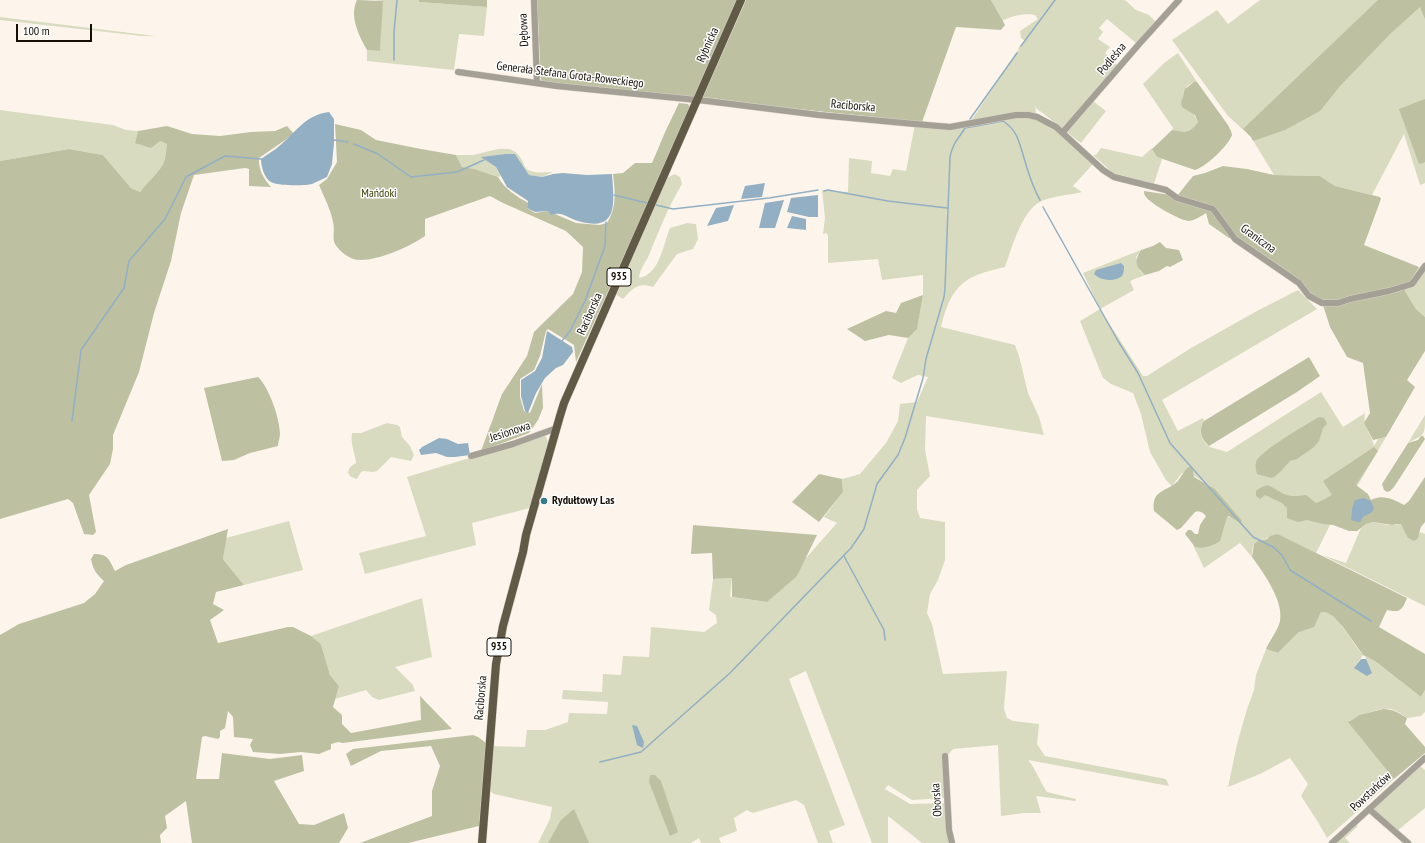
<!DOCTYPE html>
<meta charset="utf-8">
<style>
body{margin:0}
#map{position:relative;width:1425px;height:843px;overflow:hidden;background:#fdf5ec;font-family:"PT Sans Narrow",sans-serif}
canvas{display:block}
.scale{position:absolute;left:16px;top:24px;width:76px;height:18px;box-sizing:border-box;border:2px solid #150f07;border-top:0;padding-left:5px;font-size:12px;line-height:14px;white-space:nowrap;color:#150f07;-webkit-text-stroke:3px #fff;paint-order:stroke}
</style>
<div id="map">
<canvas width="1425" height="843"></canvas>
<div class="scale">100 m</div>
</div>
<script>
const g = document.querySelector('canvas').getContext('2d');
g.lineJoin = 'round';
function fillPath(path, color) {
  g.fillStyle = color;
  g.fill(path, 'evenodd');
}
function stroke(path, color, width, dash) {
  g.strokeStyle = color;
  g.lineWidth = width;
  g.lineCap = dash ? 'butt' : 'round';
  g.setLineDash(dash || []);
  g.stroke(path);
}
function drawText(font, color, halo, rows, align = 'center') {
  g.font = font + ' "PT Sans Narrow",sans-serif';
  g.lineWidth = 3;
  g.setLineDash([]);
  g.textBaseline = 'middle';
  g.strokeStyle = halo;
  g.fillStyle = color;
  for (const [text, x, y, turn = 0] of rows) {
    g.save();
    g.translate(x, y);
    g.rotate((+turn || 0) * Math.PI / 180);
    g.textAlign = isNaN(turn) ? turn : align;
    if (halo) g.strokeText(text, 0, 0);
    g.fillText(text, 0, 0);
    g.restore();
  }
}
fillPath(new Path2D(`
 M374 0H419V2L487 7 484 36 459 34 454 70 367 61V50L380 51 382 1Z
 M991 0H1125L1136 10 1149 15 1156 22 1136 43 1107 19 1099 28 1103 32 1098 39 1110 47 1105 53 1119 67 1093 101 1106 111 1081 143 1036 108 1035 104 1036 114 971 121 1018 50 1019 51 1018 48 1025 41 1021 38 1020 31 1038 19 1035 15C1026 13 1011 16 1002 21Z
 M1260 0H1425V183L1420 185 1404 134 1372 195 1335 186 1320 176 1274 175 1251 137 1228 116 1172 40 1217 10 1228 24Z
 M0 17 155 36H142L0 20Z
 M1178 53 1197 82 1195 81 1187 86 1182 98 1186 109 1193 113 1198 122C1189 134 1186 132 1172 130L1173 128 1143 84 1164 63Z
 M0 110 113 125 126 130 138 131 135 143 160 141 167 144C166 150 166 158 163 164 157 175 147 182 140 192L131 188 103 155 69 149 0 161Z
 M1028 115 1046 124 1063 135 1093 164 1073 186 1082 192C1071 195 1052 196 1042 201 1022 209 1012 248 1005 267 964 276 951 285 941 327L1015 345 1019 356 1028 393 1039 417 1044 435 926 416 925 450 930 476 917 490V509L920 518 945 522V560L938 580 930 594 927 613 932 624 943 674 1007 671 1004 709 1007 718 1013 721 1039 724 1037 744 1045 756 1166 779 1169 786 1028 760C1036 769 1040 782 1047 792L1076 799 1075 801 1036 796 1041 813H1024L1001 816 998 745 953 749 948 755 943 756 945 798 912 800 888 785 885 789 910 804 945 803 949 843H922L888 816V843H872L806 671 789 679 845 825 829 831 833 843H818L804 805 796 800 753 813 747 810 734 818 737 831 719 838 721 843H701L699 838 691 843H538L550 819 552 807 494 794 486 788 489 746 525 747 527 730H545L568 722 569 713 607 714 608 702 562 699 563 690 602 692 603 674 621 675 623 656 649 657 651 627 704 632 717 623 716 615 709 610 713 579 732 578 730 597 767 602 837 523 824 517 843 492 842 479 860 474 886 443 898 421 900 404 917 402 928 377 918 375 901 383 892 378 908 338 917 328 923 295V275L882 280 878 259 828 263V236L827 233 823 234 825 218 822 190 848 192 849 158 872 161 871 173 890 176 893 169 906 171 915 124 950 127Z
 M1101 148 1142 157 1152 148 1157 157 1162 159 1154 184 1113 173 1093 155H1096Z
 M498 149C511 148 517 150 523 162 524 165 525 168 528 170 536 174 545 172 553 172L542 177 529 175 515 154 482 157 496 167 501 176 498 177 475 169 462 167 456 155H473Z
 M675 174 680 177 682 184C668 207 659 231 649 255 645 264 640 268 639 278 660 274 663 245 670 228L687 223 696 224 698 239 693 249 677 254 653 287C638 282 633 288 623 299L612 292 662 180Z
 M1141 250 1136 257 1140 271 1145 275 1130 281 1134 290 1100 309 1143 376H1147L1191 348 1257 311 1298 290 1317 309 1162 400 1178 431 1203 418 1204 421C1198 429 1200 441 1210 447 1215 449 1222 450 1227 452L1321 392 1343 427 1365 413C1363 429 1371 432 1374 446L1378 439 1386 437 1359 483 1330 525 1316 553 1278 534C1273 536 1257 541 1254 544 1252 548 1252 554 1252 557L1240 543 1204 568 1193 545 1197 548 1227 517H1231L1217 491 1193 475 1182 473 1172 486 1166 480 1150 452 1141 414 1133 393 1111 384 1103 378 1080 321 1100 309 1083 273Z
 M1419 267 1425 270V317L1416 309 1405 291Z
 M1425 415C1425 436 1425 434 1408 443Z
 M387 423 397 425 400 427 402 437 410 446 414 455 411 461 391 457 377 471 373 472 364 471 361 472 357 479 351 477 348 473C349 467 351 466 356 463 355 453 350 442 352 433H361Z
 M545 435 549 443 530 508 472 523 476 545 365 574 359 553 426 536 407 477Z
 M289 521 303 570 244 585 223 559 226 538Z
 M1373 522 1388 525 1401 524 1419 536 1420 532 1425 534V606L1322 555 1346 563 1361 528 1366 524Z
 M422 598 432 657 395 667 413 685 415 691 379 700 372 697 366 690 335 699 339 686 330 675 321 644 311 636Z
 M1321 612C1322 612 1326 612 1327 612 1337 615 1355 646 1363 655L1354 668 1366 659 1365 656 1375 661 1421 697 1425 690V712L1421 716 1407 718C1402 714 1397 711 1391 709 1379 707 1359 716 1349 721L1394 779 1327 838 1318 822 1301 796 1308 784 1290 758 1260 774 1228 787 1237 744 1247 709 1254 690 1256 675 1266 649 1278 653 1299 632 1317 620Z
 M1420 766 1425 770V808L1397 831 1371 809Z
 M1355 824 1358 826 1345 838 1350 843H1334Z`), '#d8dbbf');
fillPath(new Path2D(`
 M357 0 383 1 380 51 367 50C359 36 349 16 357 0Z
 M419 0H487V7L419 2Z
 M537 0H739L696 98 541 82Z
 M746 0H991L1005 25 1001 30 956 27 922 122 778 107 703 97Z
 M1378 0H1425V19L1420 7 1390 34 1340 86 1320 111 1285 130 1253 141 1251 137 1243 129Z
 M1195 81 1197 82 1228 125 1231 131 1232 135C1228 146 1206 167 1195 170L1157 157 1152 149 1172 130C1186 132 1189 134 1198 122L1195 115 1182 107 1181 103 1185 89Z
 M1425 99V162L1419 164 1399 109Z
 M679 103 688 104 691 108 576 362 574 345 548 329 546 331 540 356 534 370 520 379V397L524 411 530 413 542 384 543 408 538 420 529 433 481 451 502 394 527 356 534 332 573 294 582 272 583 247 566 231 503 203 490 196 425 219V236C409 247 380 260 360 260 350 260 340 252 335 244 332 238 335 229 333 222 331 210 324 197 319 185L327 179 337 162 335 124 361 130 376 140 421 149 456 155 462 167 475 169 498 177C505 189 516 196 528 203L527 208 535 213 548 211 576 223 599 225 607 223C617 207 615 192 613 174L623 173 635 163H652L666 130Z
 M167 126 192 134 220 136 251 132 275 131 287 126 294 134 259 158C258 169 264 179 271 187L249 186V169L245 168 194 175 181 213 171 261 154 313 139 372 113 435V449L110 464 89 495 96 532 93 535 84 534 73 503 68 499 0 519V161L69 149 103 155 131 188 140 192C147 182 157 175 163 164 166 158 166 150 167 144L160 141 151 148 135 143 138 131Z
 M1223 166 1247 169 1274 175 1320 176 1335 186 1380 197 1381 199 1364 245 1419 267 1405 291 1416 309 1425 317V351L1407 380 1415 387 1386 437 1373 440 1364 423 1370 413 1363 363 1347 357 1330 327 1321 299 1311 294 1237 237 1229 238 1209 224 1206 213C1201 216 1196 220 1189 221 1181 221 1151 204 1146 197 1144 195 1144 193 1144 191L1177 196 1193 176 1205 173Z
 M1160 242 1166 248 1179 250 1183 260 1170 267 1167 266 1159 271 1145 275C1135 266 1134 261 1141 250L1153 246Z
 M923 295 917 329 908 338 889 335 865 341 847 329 886 311 896 313 901 303Z
 M1309 357 1320 376 1297 392 1209 446C1201 439 1198 430 1204 421Z
 M258 377C269 387 280 419 280 434 280 438 278 442 278 446L250 453 234 460 222 461 204 388Z
 M1319 417 1324 418 1327 424 1323 428 1319 441 1314 447 1297 459 1290 461 1281 471 1274 477 1271 478 1257 474C1256 470 1255 466 1256 462 1260 451 1307 424 1319 417Z
 M1421 436H1423L1425 439 1394 487 1390 491 1387 492 1384 490 1382 484 1408 443 1418 440Z
 M1374 447 1378 451 1356 485 1368 494 1371 500C1382 494 1393 499 1404 505L1409 501 1425 477V522C1424 524 1422 525 1421 527 1418 533 1421 538 1414 541L1408 538 1401 524H1396L1392 525 1373 522 1366 524 1357 531H1349L1333 525 1323 524 1307 520 1298 522 1287 518V508L1282 503 1265 495 1260 499 1256 496V491C1270 480 1270 488 1284 494 1291 497 1298 496 1306 495L1316 503C1321 502 1327 497 1332 495L1323 481Z
 M1190 466 1192 467 1194 477 1215 489 1242 521 1240 523 1229 516 1227 517 1220 541C1213 546 1203 549 1195 547L1185 534 1188 530H1191L1195 534H1198L1200 525 1206 516C1203 513 1200 510 1195 512L1181 528 1177 530 1154 511C1151 489 1167 492 1178 481 1182 476 1184 470 1190 466Z
 M819 474 842 479 843 492 819 522 792 502Z
 M693 525 817 535 797 576 767 602 732 597V578L713 579 712 553 691 554Z
 M228 529 223 559 244 585 216 592 213 604 224 610 210 620 218 643 288 627H293L311 636 321 644 330 675 339 686 333 707 342 715V724L351 733 421 720 420 696 452 729 343 743 338 742 331 744V749L319 754 301 752 280 754 253 752 250 745 253 739 234 737 233 717 228 711 225 728 220 731V737L218 739 205 736 202 737 196 779H219L222 753 270 759 302 755 304 771 274 781 299 824 314 825 344 813 348 828 339 843H192L186 801 165 816 167 828 160 835 161 843H0V635L19 624 84 603 95 594 104 581C96 574 93 569 91 559L94 554C109 554 109 560 115 571L126 565Z
 M1278 534 1407 598C1402 610 1401 613 1387 610L1379 627 1425 654V690L1421 697 1375 661 1363 655 1343 627 1333 616 1326 612H1321L1314 627 1299 632 1278 653 1266 649C1270 640 1278 630 1280 621 1284 601 1263 572 1252 557L1254 544 1258 541 1267 539 1270 536Z
 M1383 709C1393 709 1399 713 1407 718L1405 724 1425 747V753L1394 779 1348 722 1360 715Z
 M473 735 478 737 486 743 479 826 408 843H360L432 816V791L440 766 431 746 381 751 351 766 346 754 353 749Z
 M650 775H655L661 781 678 832 670 836 649 782Z
 M574 809 589 843H548L561 820Z`), '#bdc1a2');
fillPath(new Path2D(`
 M329 112 334 119V143L332 164 327 177C322 179 317 182 312 184 305 186 277 186 271 182 264 178 261 166 261 159 266 155 272 152 277 148 295 134 304 115 329 112Z
 M506 154H515L529 175 542 177 553 174 563 173 587 175 612 174C614 203 619 233 578 221 567 218 563 211 551 215L548 211 535 212 527 208 528 201 507 187 496 167 481 157Z
 M765 183 762 197 741 199 745 186Z
 M818 195V217H809L787 212 791 198Z
 M784 200 775 228H759L765 203Z
 M734 205 728 221 707 226 716 208Z
 M792 216 806 219V230L787 228Z
 M1121 263 1124 266C1124 269 1124 273 1122 276 1115 282 1100 281 1094 274L1096 270Z
 M547 331 572 347 573 352 563 365 556 368 545 378 536 393 528 413 525 411 521 396V380L535 371 542 358Z
 M439 438 447 439 458 444 468 443 470 455 455 457H447L436 453 421 455 419 450 422 447Z
 M1364 498 1371 501 1374 508 1372 512 1363 517 1360 522H1358L1351 520 1352 509 1355 500Z
 M1361 659H1366L1372 673 1367 676 1354 668Z
 M632 725 637 726 644 742 643 748 637 745Z`), '#93afc3');
stroke(new Path2D(`
 M1021 46 1055 0
 M394 60V32L397 0
 M970 119 1017 53
 M334 140 348 142
 M354 144 378 154 411 177 457 172 484 160
 M824 191 828 190 888 201 947 208
 M614 195 647 203
 M656 205 673 209 769 198 818 190
 M1043 207 1118 341 1138 373 1170 443 1253 537 1273 547 1282 555 1290 570 1371 621
 M562 341 570 331 585 301 605 246 606 222
 M72 421 81 350 124 288 129 261 165 219 186 177 225 156 261 159
 M844 556 884 630 885 640
 M600 762 641 752 730 673 851 548 864 529 877 484 898 455 905 438 923 378 926 359 944 297 945 288 950 157C953 142 958 140 965 128L1003 121C1018 131 1019 142 1024 158 1028 172 1033 188 1040 200`), '#93afc3', 1.5);
const minor = new Path2D(`
 M534 0 537 83
 M458 72 557 86 707 101 819 115 915 124 950 127 1016 115H1028L1037 117 1056 127 1103 170 1114 177 1166 190 1177 198 1213 209 1235 239 1299 283 1309 296 1322 303H1338L1350 299 1389 291 1412 284 1425 266
 M1063 132 1140 43 1179 0
 M471 456 513 444 557 428
 M945 756 949 830 952 843
 M1369 809 1408 843
 M1332 843 1425 758`);
const major = new Path2D(`
 M482 843 496 664 503 626 523 552 526 535 560 416 564 403 585 355 741 0`);
stroke(minor, '#d8d0c7', 7);
stroke(major, '#d8d0c7', 9);
stroke(minor, '#a4a095', 6);
stroke(major, '#615a46', 8);
for (const [x, y, r, color] of [
 [544,501,4,"#357b88"]
]) {
  const dot = new Path2D();
  dot.arc(x, y, r, 0, 2 * Math.PI);
  g.fillStyle = color;
  g.fill(dot);
  stroke(dot, '#fff', 1.5);
}
for (const [x, y, w] of [
 [619,277,24],
 [499,647,24]
]) {
  const box = new Path2D();
  box.roundRect(x - w / 2, y - 9, w, 18, 3);
  g.fillStyle = '#fff';
  g.fill(box);
  stroke(box, '#150f07', 1);
}
drawText('bold 11px', '#150f07', null, [
 ["935",619,277],
 ["935",499,647]
]);
drawText('12px', '#150f07', '#fff', [
 ["Dębowa",524,30,-93],
 ["Rybnicka",708,45,-66],
 ["Podleśna",1112,59,-50],
 ["Generała Stefana Grota-Roweckiego",570,75,7],
 ["Raciborska",853,106,5],
 ["Graniczna",1258,239,36],
 ["Raciborska",590,314,-66],
 ["Jesionowa",510,432,-18],
 ["Raciborska",481,698,-85],
 ["Powstańców",1371,792,-43],
 ["Oborska",937,800,-94]
]);
drawText('12px', '#3c3f07', '#fff', [
 ["Mańdoki",379,194]
]);
drawText('bold 12px', '#150f07', '#fff', [
 ["Rydułtowy Las",552,501]
], 'left');
</script>
